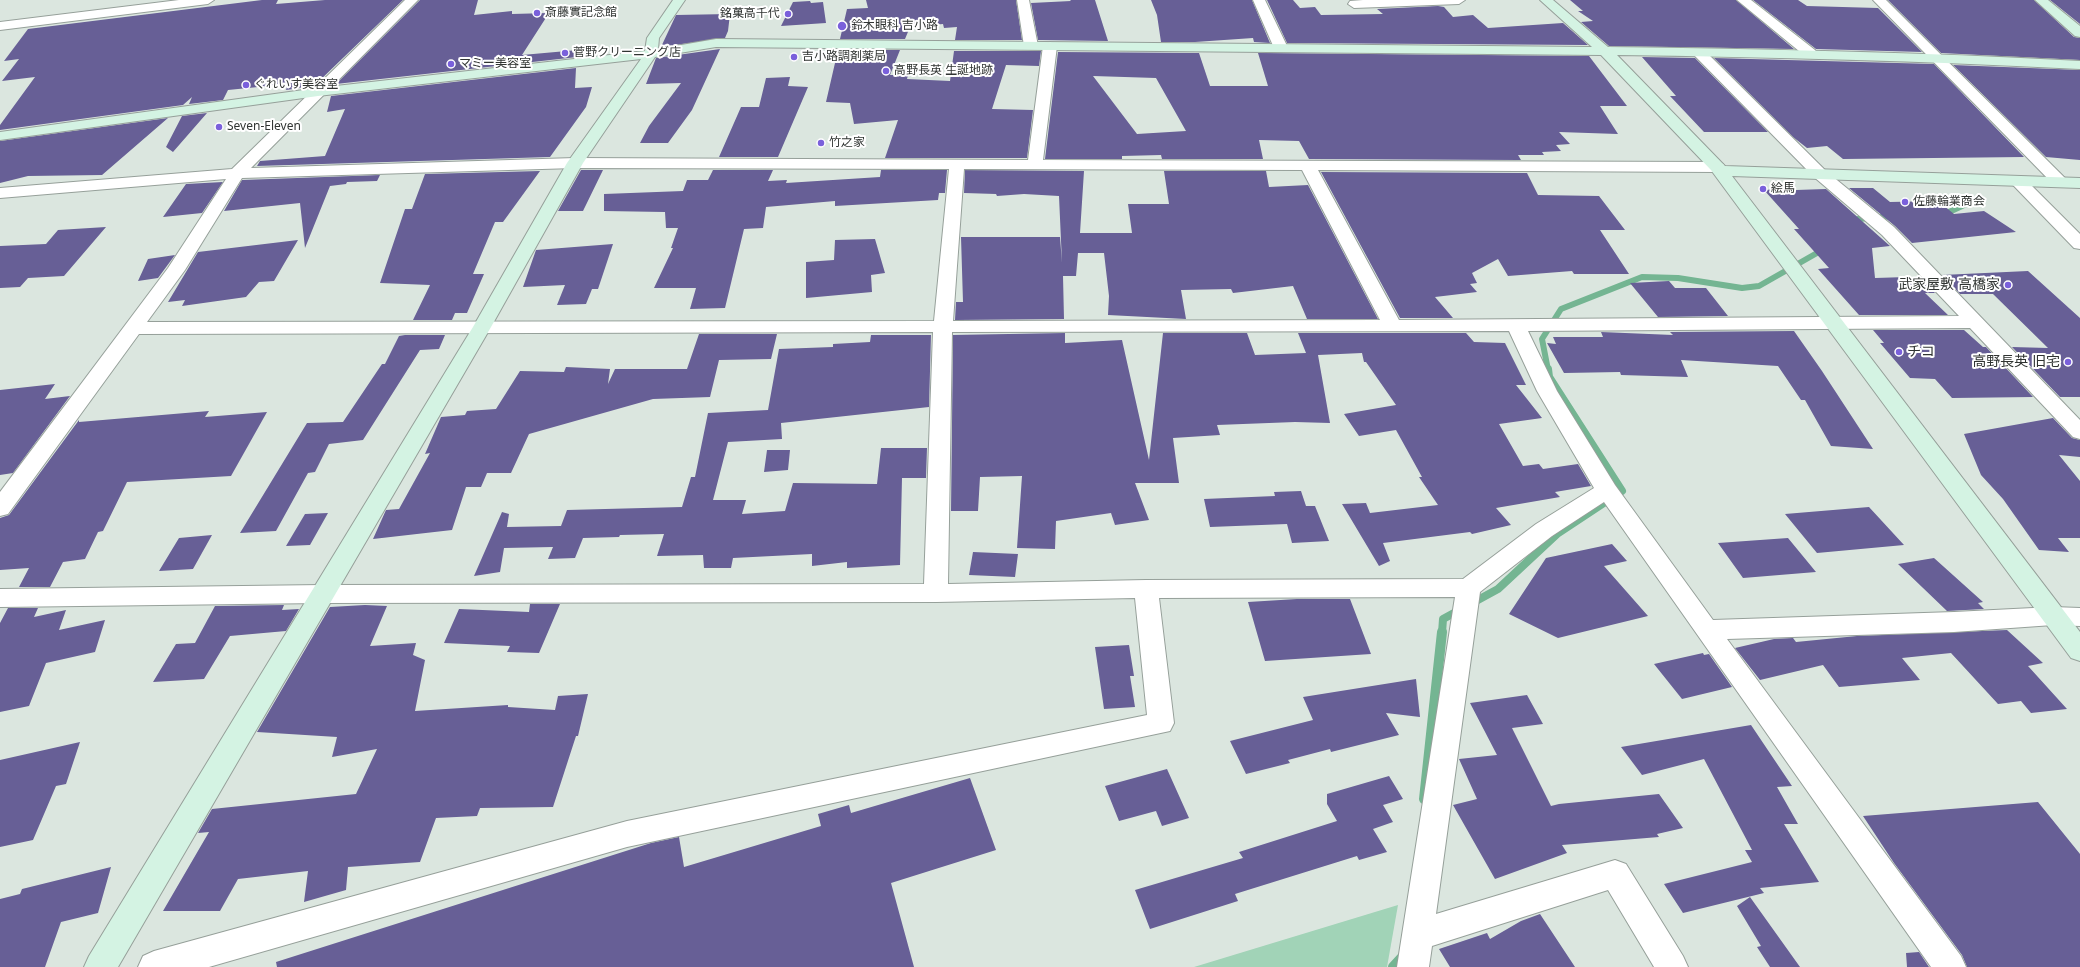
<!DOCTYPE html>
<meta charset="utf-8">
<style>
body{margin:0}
canvas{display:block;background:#dbe6df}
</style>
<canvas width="2080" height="967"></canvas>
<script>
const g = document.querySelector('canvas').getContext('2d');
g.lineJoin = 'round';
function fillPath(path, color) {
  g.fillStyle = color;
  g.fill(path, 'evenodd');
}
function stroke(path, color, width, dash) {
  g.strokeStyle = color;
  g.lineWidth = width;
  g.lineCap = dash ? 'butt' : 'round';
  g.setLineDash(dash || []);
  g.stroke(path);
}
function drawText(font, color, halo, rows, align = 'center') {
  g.font = font + ' "Noto Sans","Noto Sans JP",sans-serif';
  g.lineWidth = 4;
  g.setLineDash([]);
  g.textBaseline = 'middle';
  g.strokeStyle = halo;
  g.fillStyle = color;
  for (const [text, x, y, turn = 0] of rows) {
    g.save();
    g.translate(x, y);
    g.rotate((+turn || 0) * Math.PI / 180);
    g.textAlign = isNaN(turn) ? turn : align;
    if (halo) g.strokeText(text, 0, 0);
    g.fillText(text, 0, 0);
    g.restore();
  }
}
fillPath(new Path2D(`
 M1398 905 1387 967H1194Z`), '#a1d3b7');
stroke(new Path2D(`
 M1941 213H1947L1977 199
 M1850 223 1858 219 1894 216
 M1548 370 1542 339 1561 309 1642 277 1678 278 1742 288 1759 286 1817 253 1822 247`), '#74b592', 6);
stroke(new Path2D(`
 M1442 633 1443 619 1498 589 1557 534 1622 491 1549 377 1548 369`), '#74b592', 8);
stroke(new Path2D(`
 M1424 799 1442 632
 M1393 967 1405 954`), '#74b592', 10);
fillPath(new Path2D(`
 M262 0H278L276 4 325 0H403L314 86 286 90 288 84 228 90 223 100 189 104 192 97 183 105 0 130V125L35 77 2 81 19 59 4 61 28 29Z
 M420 0H478L474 15 512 11V14L549 13 522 55 578 50 577 57 336 84Z
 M866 0H1016L1022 40H955L957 27 944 28 943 24 910 27 905 39H840L847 9 868 8Z
 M1070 0H1095L1108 41 1038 40 1031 3 1071 1Z
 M1151 0H1252L1270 43 1254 42 1253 38 1195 42H1161L1157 15Z
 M1267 0H1293L1300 8 1315 7 1321 15 1383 14 1377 9 1438 6 1444 7 1453 17 1473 15 1488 28 1563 23 1588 45 1287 43Z
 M1570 0H1736L1794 49 1609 46 1581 22 1593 21 1578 11H1583Z
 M1753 0H1798L1807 6 1878 8 1922 52 1816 49Z
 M1888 0H2034L2074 37 2080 38V60L1941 53Z
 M2050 0H2080V24Z
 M810 1 811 3 823 2 826 23 781 26 793 2Z
 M730 14 728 31 725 38 661 47 676 15Z
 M720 49 692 110 668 143H640L649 126 681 83 646 84 656 58Z
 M838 50H900L890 75H908L907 79 950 81 954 51H1041L1039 66 1006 65 992 109 1033 110 1027 158H885L898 120 854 124 850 103 826 102Z
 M1058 52 1199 53 1210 86H1268L1258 53 1589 56 1627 106H1600L1618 134 1559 132 1570 144 1556 145 1561 151 1542 152 1544 155H1518L1521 160 1309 159 1299 141 1259 140 1263 159H1162L1161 155 1122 156V159H1045ZM1093 76 1156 78 1186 131 1137 134Z
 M1642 57 1695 58 1768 132H1704L1670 96H1676Z
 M1714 58 1934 64 2024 157 1843 159 1827 146 1807 148 1793 137Z
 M1953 65 2080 70V160L2046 157Z
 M576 68 575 88 592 87 586 107 550 157 257 166 260 161 325 156 345 109 327 112 331 96Z
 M790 77 788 86 808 87 778 157H719L741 107H759L766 78Z
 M207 113 173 152 166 147 182 116Z
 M168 118 102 175 28 176 0 183V141Z
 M581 170H603L583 211H558Z
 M713 170H773L768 181 787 180 786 183 880 177 881 170H947L945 193H939L938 200 835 206V201L766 207 763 228 744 229 725 308 690 309 696 288H654L673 248H671L678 228H666L665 212 604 211V194L683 191 687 180H708Z
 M965 170 1084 171 1080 233H1132L1128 204H1169L1164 171H1266L1269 187 1308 185 1378 319H1307L1293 286 1233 293 1231 289 1181 290 1186 319 1108 315 1109 296 1104 253H1078L1076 276H1063L1064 319 955 320 956 302H963L961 237H1060L1062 263 1059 196 1024 194 997 196 996 194 964 193Z
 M540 171 503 222H495L473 274H484L467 313H455L452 320H413L430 285 380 283 405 209H412L425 174Z
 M1321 172 1527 173 1538 195 1599 196 1625 230H1600L1629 274H1574L1572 271 1508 276 1498 259 1472 273 1477 283 1470 284 1477 292 1435 297 1453 318H1400Z
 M380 175 377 181 347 182 346 184 330 186 305 248 300 203 224 211 242 180Z
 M223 182 202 213 163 217 186 184Z
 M1794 188 1796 190 1826 189 1890 246 1872 248 1875 278 1907 277 1919 287V276L1935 293H1925L1948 315H1859L1818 269 1829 268 1794 229H1799L1764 190Z
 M1849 188H1873L1890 202 1938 201 1954 214 1984 211 2016 232 1912 243 1895 226Z
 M106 227 64 276 28 278 20 287 0 288V246L46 244 58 230Z
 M875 239 885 273 871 275 872 292 806 298V262L834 260 835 240Z
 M298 240 274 281 259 282 246 297 182 306 185 300 168 302 198 252Z
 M613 244 598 289H592L586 304 557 305 565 285 523 287 536 250Z
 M175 255 158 278 138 281 148 259Z
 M2028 271 2080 318V397H2060L2012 347 2048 348 1993 294H1960L1942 275Z
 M1669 281 1675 288H1706L1728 316 1658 317 1630 283Z
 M1873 330H1964L1983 347H1986L2033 397 1952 398 1935 379 1910 378 1880 343H1884Z
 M1794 331 1822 371 1873 449 1831 446 1805 400H1801L1778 366 1681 360 1688 377 1621 375 1620 372 1564 373 1547 343 1556 344 1553 337H1603L1601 332 1673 335 1670 332Z
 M1065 333V343L1122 340 1149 460 1163 333H1247L1255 355 1306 353 1298 333H1466L1474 342 1505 343 1526 385H1516L1542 418 1499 424 1523 466 1539 464 1543 469 1578 464 1591 486 1555 492 1560 497 1496 508 1511 525 1472 534 1470 532 1383 543 1390 561 1379 566 1342 504 1366 503 1370 513 1438 505 1419 477H1422L1396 430 1359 436 1344 414 1396 405 1366 362H1364L1362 353 1318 355 1330 423 1295 422 1217 425 1220 435 1173 438 1179 483H1135L1149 520 1115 525 1111 513 1056 521 1055 549 1017 548 1022 476 980 477 978 511H951L953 335Z
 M699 334H777L771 359 719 360 710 397 653 399 529 434 511 473H487L481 487H466L452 530 373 539 386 510 399 509 430 453 425 454 441 417 465 415 467 411 496 409 520 371 564 372 566 367 610 369 608 384 615 369H687Z
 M405 335H445L439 349 420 350 363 440 329 444 315 472 308 473 276 531 240 533 307 423 343 422 382 364H385L399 336Z
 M871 335H931L929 407 781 423 782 439 728 442 713 500H746L742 514 785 511 793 483 877 484 881 448H927L926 478H902L900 565 847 568V562L812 566V554L733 558 731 568H704L703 555 657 556 664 534 620 535 619 537 583 538 575 558 548 559 553 547 504 548 500 572 474 576 502 512 509 514 507 527 561 526 567 510 682 507 691 477H695L708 413 768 410 779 349 833 347V344L870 342Z
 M55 384 45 399 70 396 13 473 0 475V390Z
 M209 411 205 417 267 412 231 476 127 482 103 531 98 532 85 559 63 562 50 587H19L29 568 0 570V518L9 515 79 420V422Z
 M2053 418 2072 438 2080 440V457L2059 455 2080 481V538H2058L2069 552 2039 550 2003 499 1981 475 1964 434Z
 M767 450H790L788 470 764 472Z
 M1301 491 1306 506H1315L1329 541 1292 543 1287 524 1210 527 1204 499 1275 496 1274 492Z
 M1869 507 1904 545 1817 553 1785 514Z
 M328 513 310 545 286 546 305 514Z
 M212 535 193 569 159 571 179 538Z
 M1788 538 1816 572 1743 578 1718 543Z
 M1612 544 1627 561 1604 566 1648 616 1558 638 1509 614 1546 558Z
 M973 552 1018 554 1015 577 969 575Z
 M1934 558 1983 602 1978 603 1984 609 1947 611 1898 564Z
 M1297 599H1350L1371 654 1265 661 1248 602Z
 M530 604H560L539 653 507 652 510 646 444 643 459 609 529 612Z
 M284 605 282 610 299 609 286 631 230 636 204 679 153 682 176 644 195 643 215 606Z
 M365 605 387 606 370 646 416 643 413 655 425 660 415 711 508 705V707L555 710 558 696 588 694 578 736H576L553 807 480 808 477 816 436 818 420 862 348 867 346 890 304 902 308 871 238 879 220 911H163L209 832 198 833 212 809 356 794 377 749 332 757 337 737 257 732 330 607Z
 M8 608H38L34 617 66 610 59 630 105 620 95 652 46 663 29 706 0 712V623Z
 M2007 630 2043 663 2028 666 2067 709 2031 713 2021 701 1998 704 1951 653 1902 658 1920 680 1839 687 1823 665 1760 680 1735 648 1774 639 1793 638 1796 642 1857 636Z
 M1129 645 1134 676H1130L1135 707 1104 709 1095 647Z
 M1703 653 1704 655 1709 654 1732 687 1682 699 1654 664Z
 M1416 679 1420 717 1386 713 1399 735 1331 752 1330 749 1288 760 1290 763 1246 774 1230 741 1313 720 1303 697Z
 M1527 695 1543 724 1512 728 1551 806 1559 804 1659 794 1683 828 1657 834 1659 837 1562 845 1567 853 1495 879 1453 805 1477 799 1459 759 1497 755 1470 703Z
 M1751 725 1792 786 1777 787 1798 824H1784L1819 882 1760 888 1764 893 1683 913 1664 884 1752 862 1745 850H1752L1704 759 1642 775 1621 747Z
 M80 742 66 784 56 786 33 840 0 847V760Z
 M1167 769 1189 818 1162 826 1156 811 1119 821 1105 786Z
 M1389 776 1403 799 1383 805 1393 822 1373 829 1387 852 1359 860 1357 856 1235 894 1238 901 1150 929 1135 890 1243 858 1239 852 1337 821 1327 804V794Z
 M970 778 996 850 891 883 914 967H277L276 962 651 843 679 837 684 867 821 826 818 814 849 805 851 813Z
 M2038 802 2080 854V967H1967L1962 955 1894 863 1863 816Z
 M111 867 98 913 61 922 45 967H0V899L20 894 22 889Z
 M1750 897 1800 967H1770L1757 947 1761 946 1737 906Z
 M1540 914 1575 967H1450L1439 949 1487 933 1490 939 1521 921Z
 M1919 952 1929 967H1907L1906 953Z`), '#675f96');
const street = new Path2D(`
 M179 0H214L208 4 0 30V22Z
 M405 0H418L251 168 575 158 1028 160 1043 46 1050 42 1057 46 1043 160 1717 162 1723 164 1725 167 1723 170 1717 172 1318 170 1399 320 1959 316 1882 235 1814 177 1691 52 1693 49H1703L1826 171 1894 227 2080 420V439L2073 437 1970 328 1528 331 1557 391 1615 485 1713 620 1954 612 2053 607 2080 608V626L2053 625 1954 632 1727 639 1961 956 1966 967H1931L1604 502 1552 536 1480 592 1436 914 1615 860 1626 864 1683 956 1688 967H1654L1608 890 1432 946 1429 967H1397L1455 597 1159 598 1174 723 1170 731 627 847 209 967H138L143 956 154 951 627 821 1147 715 1135 598 936 602 323 603 0 607V589L323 585 924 584 933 332 139 334 8 514 0 516V492L168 268 226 179 0 198V188L232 169ZM575 168 949 169 934 321 147 322 185 270 242 178ZM964 169 1302 170 1380 320 953 321ZM1509 331 1537 391 1594 488 1536 524 1463 579 1146 580 948 584 952 332Z
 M1017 0H1029L1038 46 1036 49H1026L1024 46Z
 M1253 0H1265L1288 48 1286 51H1276L1274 48Z
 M1363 0H1465L1459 4 1354 8 1348 4 1350 1Z
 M1737 0H1751L1815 50 1817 53 1815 56H1805Z
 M1873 0H1886L2066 179 2068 182 2066 185H2054Z
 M2018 176 2024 178 2080 234V249L2074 248 2012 184 2010 181 2012 178Z`);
const secondary = new Path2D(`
 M673 0H685L659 38 658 49 716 39 1592 47 1540 0H1553L1608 47C1766 49 1922 52 2080 61V69C1925 61 1771 57 1617 55L1725 166 2080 178V188L1732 176 2080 632V661L2071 658 1711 170 1601 55 716 47 655 57 583 163 491 327 118 967H84L89 956 473 327 567 163 641 59 318 96 0 140V132L318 88 645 51 647 38Z
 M2035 0H2048L2080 26V37L2075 36Z`);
stroke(street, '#96a09a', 2);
stroke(secondary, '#96a09a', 2);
fillPath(street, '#fff');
fillPath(secondary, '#d4f3e3');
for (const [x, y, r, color] of [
 [537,13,4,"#7a60db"],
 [788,14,4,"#7a60db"],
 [842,26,5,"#7a60db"],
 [565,53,4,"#7a60db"],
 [794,57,4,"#7a60db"],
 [451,64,4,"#7a60db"],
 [886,71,4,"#7a60db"],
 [246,85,4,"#7a60db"],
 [219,127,4,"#7a60db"],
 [821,143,4,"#7a60db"],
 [1763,189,4,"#7a60db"],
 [1905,202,4,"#7a60db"],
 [2008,285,4,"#7a60db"],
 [1899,352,4,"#7a60db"],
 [2068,362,4,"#7a60db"]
]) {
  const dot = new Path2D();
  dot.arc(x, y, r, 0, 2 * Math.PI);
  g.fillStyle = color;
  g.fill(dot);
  stroke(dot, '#fff', 1.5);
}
drawText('12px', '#303432', '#fff', [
 ["斎藤實記念館",545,13],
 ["銘菓高千代",780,14,"right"],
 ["鈴木眼科 吉小路",851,26],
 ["菅野クリーニング店",573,53],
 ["吉小路調剤薬局",802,57],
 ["マミー美容室",459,64],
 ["高野長英 生誕地跡",894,71],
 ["ぐれいす美容室",254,85],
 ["Seven-Eleven",227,127],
 ["竹之家",829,143],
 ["絵馬",1771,189],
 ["佐藤輪業商会",1913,202]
], 'left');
drawText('14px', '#303432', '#fff', [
 ["武家屋敷 高橋家",2000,285],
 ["チコ",1907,352,"left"],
 ["高野長英 旧宅",2060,362]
], 'right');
</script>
